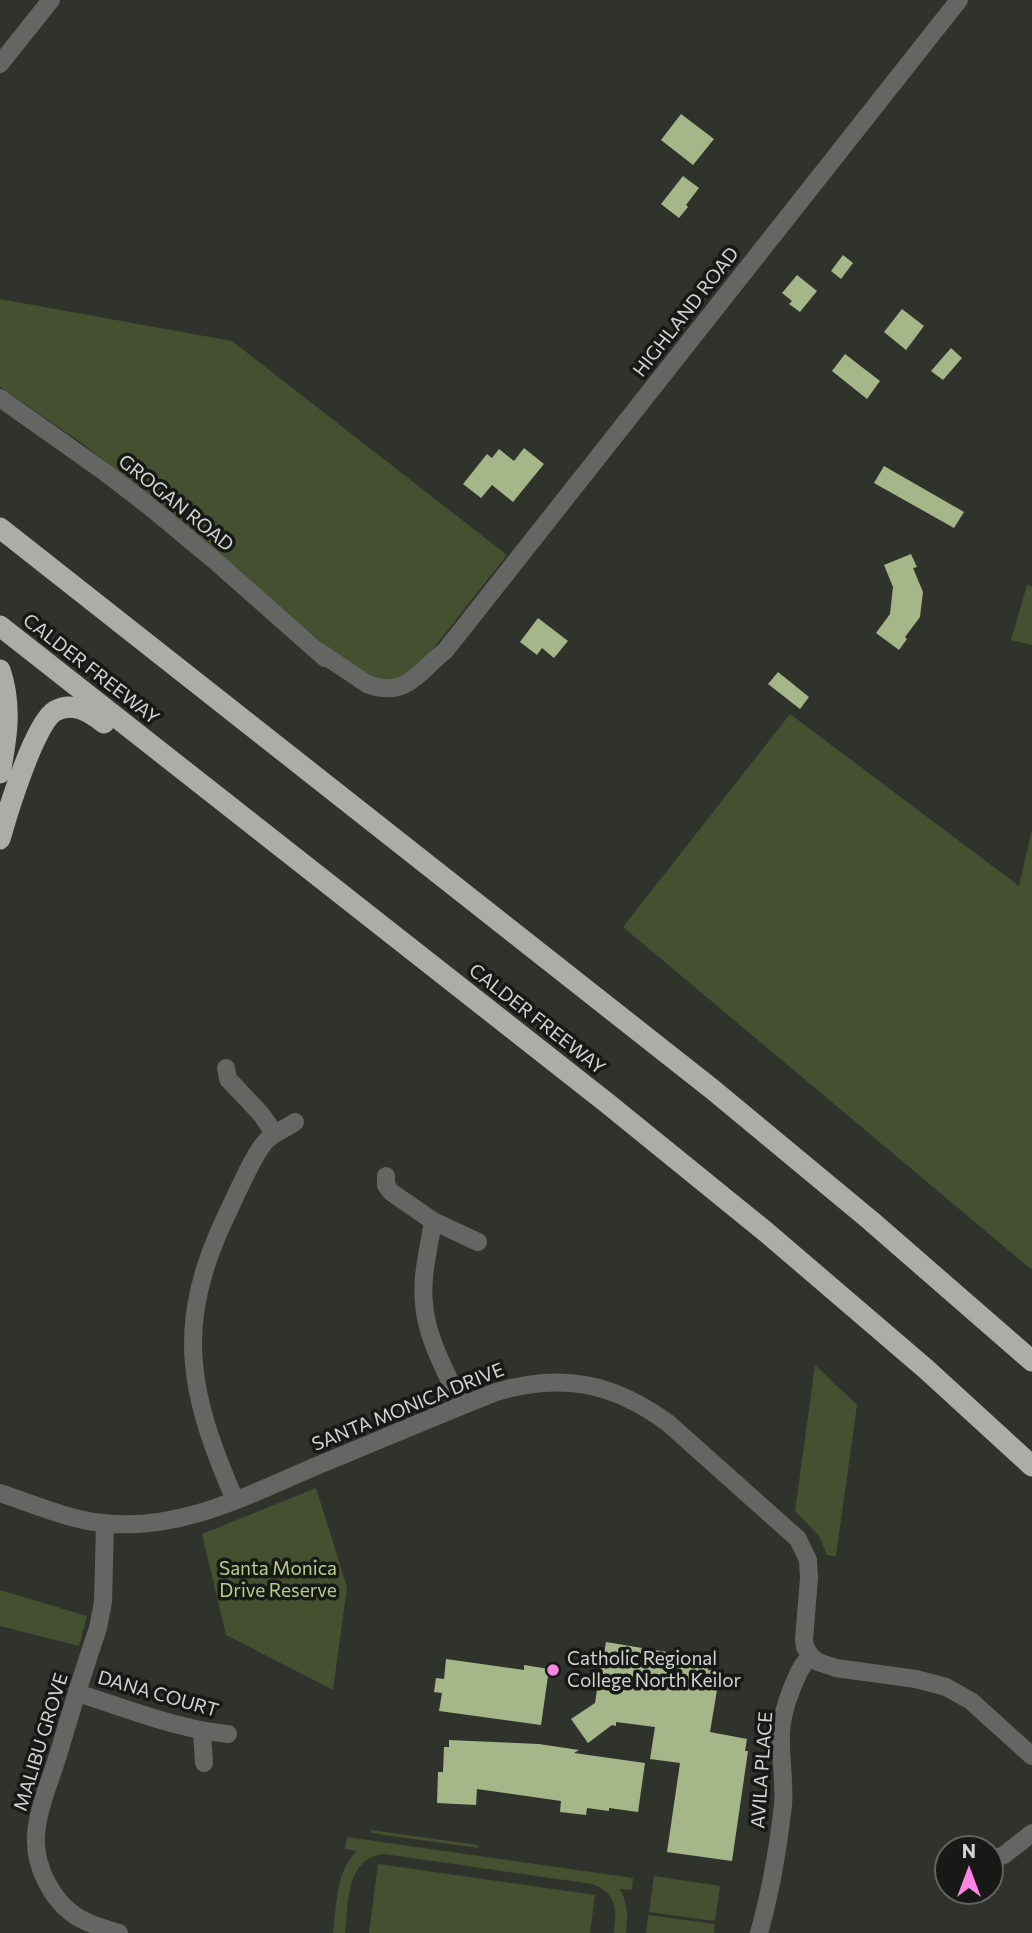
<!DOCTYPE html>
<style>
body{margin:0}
#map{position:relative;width:1032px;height:1933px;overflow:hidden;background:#30322c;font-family:Commissioner,sans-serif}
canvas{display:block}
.north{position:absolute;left:934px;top:1835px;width:70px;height:70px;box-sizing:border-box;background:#181917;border:2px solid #626461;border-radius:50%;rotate:0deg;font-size:19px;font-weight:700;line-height:28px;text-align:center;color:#d2d4d0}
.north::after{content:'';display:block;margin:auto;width:24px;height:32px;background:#fc86e4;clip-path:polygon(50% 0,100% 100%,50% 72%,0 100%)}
</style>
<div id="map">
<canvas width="1032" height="1933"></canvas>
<div class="north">N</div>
</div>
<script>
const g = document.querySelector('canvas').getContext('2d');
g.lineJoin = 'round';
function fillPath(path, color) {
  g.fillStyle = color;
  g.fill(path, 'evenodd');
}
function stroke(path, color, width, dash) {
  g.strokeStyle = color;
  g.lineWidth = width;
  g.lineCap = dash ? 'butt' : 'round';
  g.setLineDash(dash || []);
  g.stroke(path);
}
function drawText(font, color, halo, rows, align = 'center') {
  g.font = font + ' Commissioner,sans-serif';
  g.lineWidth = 7;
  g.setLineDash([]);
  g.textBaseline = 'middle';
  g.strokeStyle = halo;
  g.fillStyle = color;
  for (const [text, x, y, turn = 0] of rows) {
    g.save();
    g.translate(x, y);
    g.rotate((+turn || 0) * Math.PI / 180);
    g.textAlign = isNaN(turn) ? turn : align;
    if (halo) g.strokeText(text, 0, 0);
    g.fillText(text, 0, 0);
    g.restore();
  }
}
fillPath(new Path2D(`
 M0 299 232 341 507 555 414 673 383 685 329 649 181 521 132 482 83 444 0 387Z
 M1027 585 1032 586V645L1011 640Z
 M790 714 1019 886 1032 829V1270L623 927Z
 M815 1365 857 1405 836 1556 827 1555 819 1536 795 1511Z
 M316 1488 347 1587 333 1690 226 1635 202 1534Z
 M0 1590 87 1616 79 1646 0 1626Z
 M371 1830 478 1845V1848L371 1833Z
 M347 1837 633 1878 632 1890 620 1889C628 1904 628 1916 626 1933H614C617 1910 617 1893 592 1884L384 1854C345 1858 349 1904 345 1933H333C337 1906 335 1871 357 1851L345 1849Z
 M378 1864 595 1895 590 1933H369Z
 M654 1876 720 1886 715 1921 649 1912Z
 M648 1915 715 1924 714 1933H646Z`), '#44502f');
fillPath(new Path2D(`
 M681 114 714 139 693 165 661 140Z
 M683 176 699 188 686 205 688 207 679 218 661 204Z
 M843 255 853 263 841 279 831 271Z
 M797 275 817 291 800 312 789 304 792 301 782 293Z
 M902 309 924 326 906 350 884 332Z
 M951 348 962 358 943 380 931 371Z
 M845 354 880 381 867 399 832 371Z
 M524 448 544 464 513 502 492 485 481 498 463 484 487 454 492 458 499 449 514 461Z
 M884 466 964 512 954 528 874 483Z
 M911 554 917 567 913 568 923 592 920 617 905 637 907 639 899 650 876 633 890 614 893 587 884 565Z
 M538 618 568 641 554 658 542 648 537 655 520 642Z
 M778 672 809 697 800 709 768 684Z
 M606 1642 709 1659 708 1670 720 1672 710 1732 747 1739 745 1751H748L732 1861 667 1852 680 1763 650 1759 655 1727 616 1722V1726L612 1725 588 1743 571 1719 595 1703 602 1655 604 1654Z
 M446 1659 524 1670V1665L549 1669 541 1725 439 1711 442 1693 434 1692 436 1678 444 1679Z
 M449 1740 539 1744 579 1750 574 1753 645 1763 638 1812 609 1808V1811L587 1808 586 1815 560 1812 561 1801 477 1789 476 1805 437 1803 438 1772H443L444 1747H449Z`), '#a5b789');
stroke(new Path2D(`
 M0 64 51 0
 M0 398 106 473 149 506 214 560 325 658
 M318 651 367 684C406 699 418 672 445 651L959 0
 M226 1068 228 1079 261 1114 275 1134
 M386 1176V1185L391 1192 433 1221 478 1242
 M433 1221C429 1248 421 1276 424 1303 426 1338 447 1373 461 1405
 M0 1493C33 1504 67 1519 102 1523 178 1532 246 1496 314 1467 375 1442 435 1416 496 1392 562 1373 612 1382 668 1423L798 1539 808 1560 809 1578 804 1639 805 1647 811 1656 818 1662 836 1668 916 1679 946 1687 971 1701 1032 1756
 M235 1500C188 1392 174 1324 227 1214 236 1196 255 1150 268 1139 276 1132 287 1128 295 1122
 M105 1524 103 1602 98 1628C84 1669 71 1711 59 1752 51 1779 38 1807 36 1835 34 1866 52 1902 79 1918 91 1925 105 1929 119 1933
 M77 1693C126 1708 176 1729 228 1734
 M202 1731 204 1763
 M992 1860 1004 1855 1032 1833
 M759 1933C771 1891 778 1849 783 1805 785 1782 780 1759 781 1735 781 1719 786 1703 792 1688 797 1676 801 1665 811 1656`), '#656663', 18);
stroke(new Path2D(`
 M0 528 712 1089 870 1220 1032 1361
 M0 626 607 1103 766 1232 926 1369 1032 1466
 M0 670C12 705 7 737 0 773
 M0 839C7 814 35 722 55 711 73 701 90 712 104 723`), '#abaea7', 21);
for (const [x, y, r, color] of [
 [553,1670,7,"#fc86e4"]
]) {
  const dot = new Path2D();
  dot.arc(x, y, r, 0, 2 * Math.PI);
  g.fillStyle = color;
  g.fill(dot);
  stroke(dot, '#181917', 2.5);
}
drawText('19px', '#d2d4d0', '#181917', [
 ["HIGHLAND ROAD",686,312,-52],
 ["GROGAN ROAD",176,503,39],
 ["CALDER FREEWAY",91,669,38],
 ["CALDER FREEWAY",537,1019,38],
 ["SANTA MONICA DRIVE",408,1407,-22],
 ["DANA COURT",158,1694,16],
 ["MALIBU GROVE",41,1742,-73],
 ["AVILA PLACE",762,1770,-86]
]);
drawText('19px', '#b4ce89', '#181917', [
 ["Santa Monica",278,1569],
 ["Drive Reserve",278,1591]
]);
drawText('19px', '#d2d4d0', '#181917', [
 ["Catholic Regional",567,1659],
 ["College North Keilor",567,1681]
], 'left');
</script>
